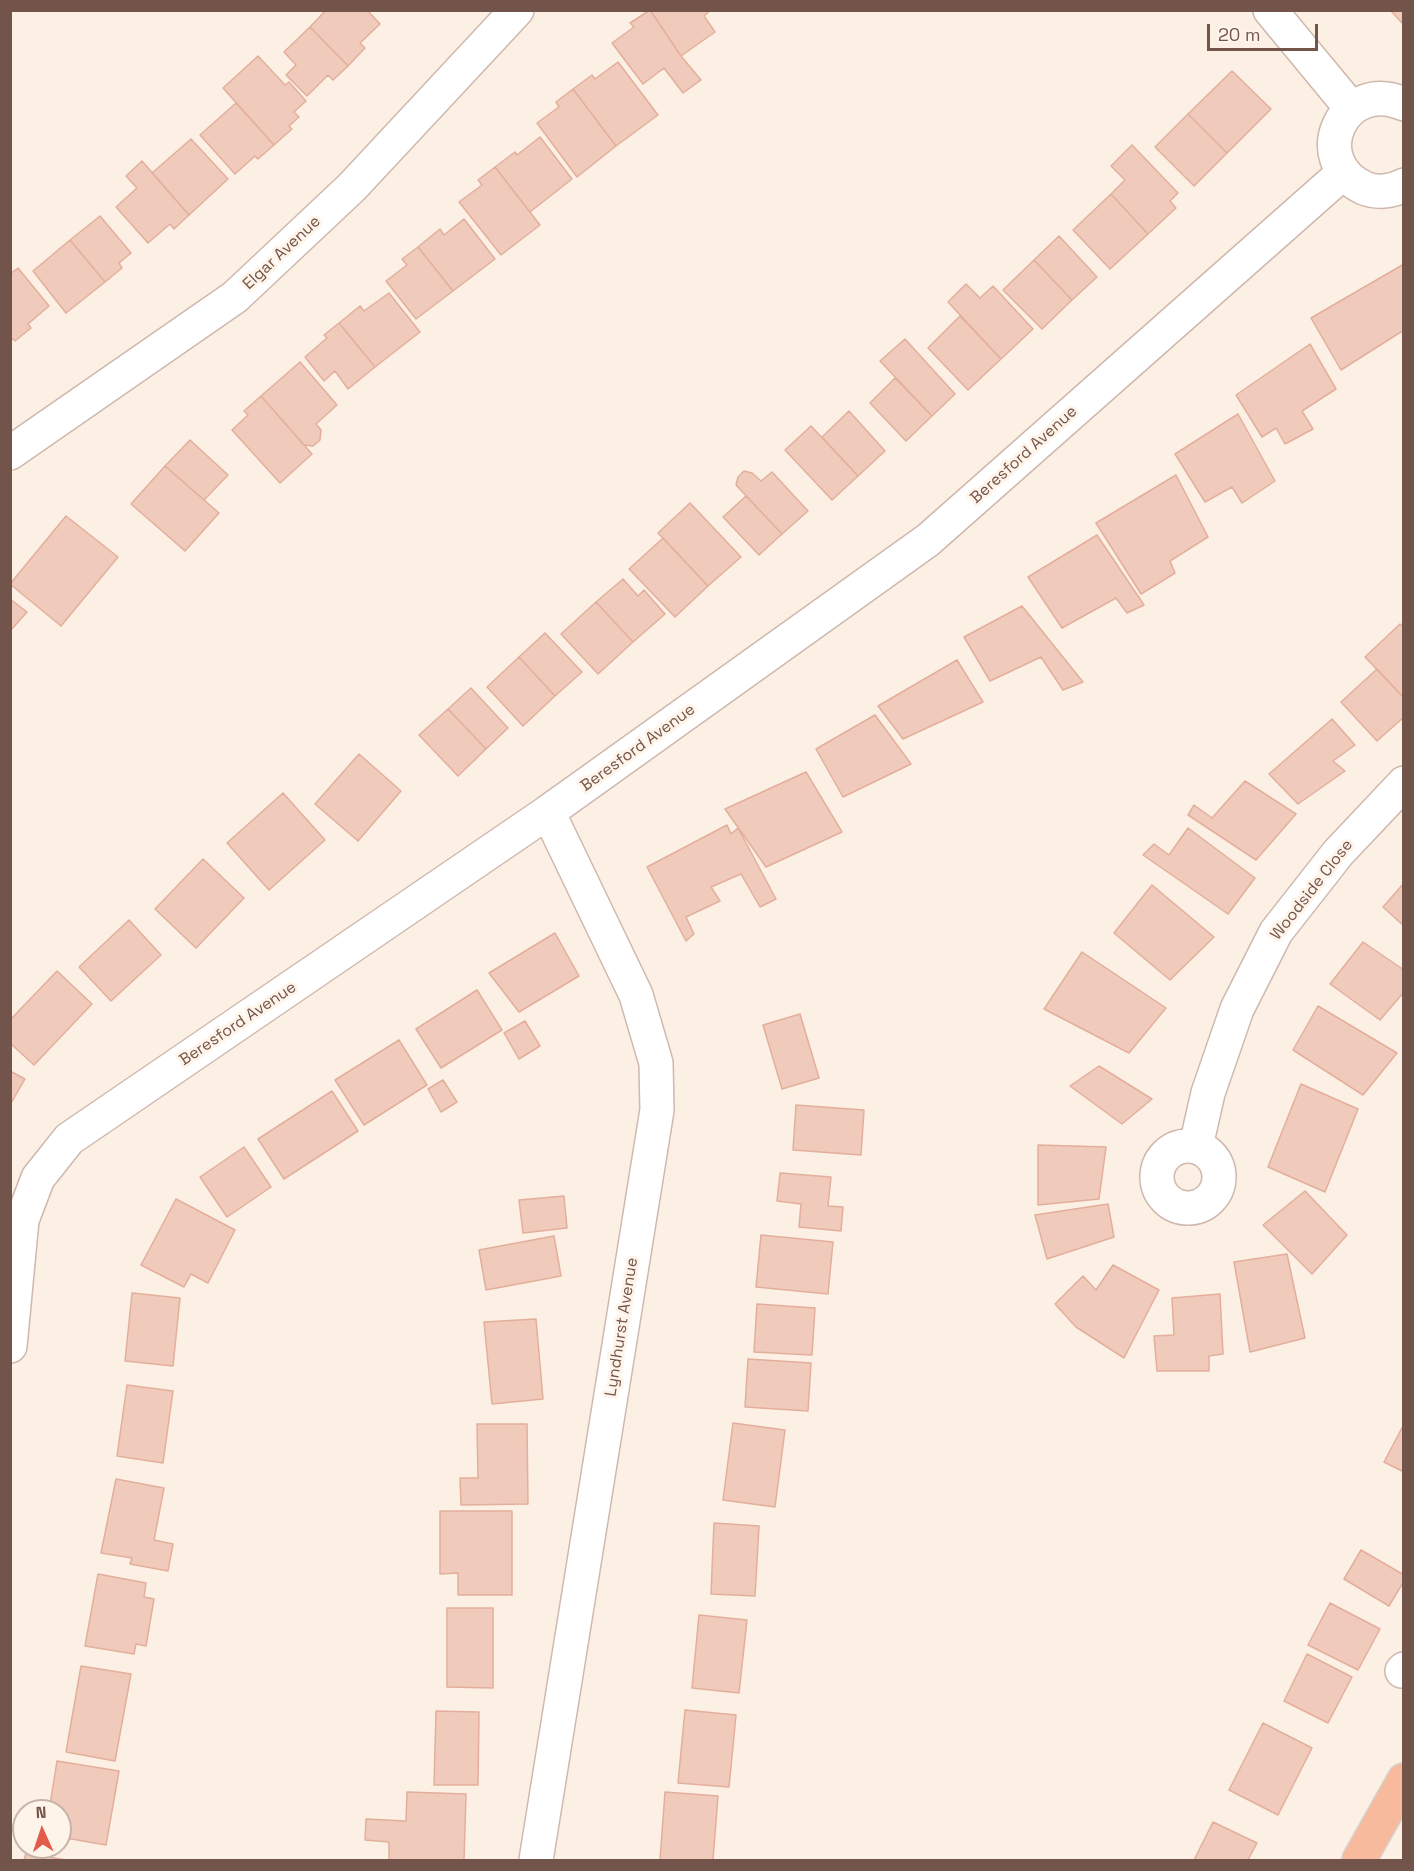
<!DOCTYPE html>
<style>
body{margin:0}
#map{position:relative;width:1414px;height:1871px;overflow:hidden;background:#fcefe3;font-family:"Space Grotesk",sans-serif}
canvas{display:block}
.frame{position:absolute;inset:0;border:12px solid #73544a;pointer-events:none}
.north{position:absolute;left:12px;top:1799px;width:60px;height:60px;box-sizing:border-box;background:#fff4e9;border:2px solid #c7b4a9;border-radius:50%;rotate:357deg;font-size:16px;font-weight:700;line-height:24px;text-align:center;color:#73544a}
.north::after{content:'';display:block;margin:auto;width:21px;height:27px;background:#e35b4a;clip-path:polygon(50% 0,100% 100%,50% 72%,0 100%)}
.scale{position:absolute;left:1207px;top:24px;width:111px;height:27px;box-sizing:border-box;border:3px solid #73544a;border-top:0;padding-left:8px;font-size:18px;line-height:21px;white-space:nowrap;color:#73544a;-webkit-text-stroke:4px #fff4e9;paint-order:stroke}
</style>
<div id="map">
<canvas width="1414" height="1871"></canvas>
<div class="frame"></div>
<div class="north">N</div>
<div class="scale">20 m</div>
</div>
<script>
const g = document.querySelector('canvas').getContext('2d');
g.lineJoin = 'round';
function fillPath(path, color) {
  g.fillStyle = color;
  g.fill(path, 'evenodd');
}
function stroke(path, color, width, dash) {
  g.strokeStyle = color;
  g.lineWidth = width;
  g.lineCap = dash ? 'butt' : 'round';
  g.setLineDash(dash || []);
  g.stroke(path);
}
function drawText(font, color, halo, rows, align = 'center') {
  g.font = font + ' "Space Grotesk",sans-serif';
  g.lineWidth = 6;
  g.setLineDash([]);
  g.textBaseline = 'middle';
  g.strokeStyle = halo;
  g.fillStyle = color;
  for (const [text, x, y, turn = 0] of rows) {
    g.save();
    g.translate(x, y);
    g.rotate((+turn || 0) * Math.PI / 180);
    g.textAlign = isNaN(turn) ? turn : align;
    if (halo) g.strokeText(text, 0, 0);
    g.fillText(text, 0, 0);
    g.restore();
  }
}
const building = new Path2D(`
 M326 10H367L380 24 360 43 365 48 348 66 310 27Z
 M650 10 681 56 701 80 683 93 664 68 643 84 612 43 634 27 630 23Z
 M650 10H711L704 16 715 32 681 56Z
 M1390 10H1404V25Z
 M310 27 348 66 333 80 328 75 307 96 286 75 296 65 284 52Z
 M258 56 285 85 289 82 306 101 294 112 299 117 289 126 292 129 274 145 223 88Z
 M618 62 658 115 616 146 573 89 592 75 595 79Z
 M1232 71 1271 109 1227 153 1188 114Z
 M573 89 616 146 577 177 537 123 559 107 556 102Z
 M236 103 274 145 258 159 255 156 235 174 200 135Z
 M1188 114 1227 153 1194 186 1155 147Z
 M540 137 572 179 530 212 495 167 515 152 517 155Z
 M191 139 228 179 189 215 152 173Z
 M1132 145 1178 193 1170 201 1176 208 1148 234 1111 194 1125 180 1111 166Z
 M142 161 189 215 174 229 170 224 148 243 116 207 137 188 126 176Z
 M495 167 540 225 501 255 459 202 482 185 478 180Z
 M1111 194 1148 234 1110 269 1073 230Z
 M100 216 131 253 119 263 122 268 105 282 70 240Z
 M464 219 495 259 453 291 418 247 440 229 444 235Z
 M1059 236 1097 277 1072 300 1034 260Z
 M70 240 105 282 66 313 33 271Z
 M418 247 453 291 416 319 386 281 407 265 402 259Z
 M1034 260 1072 300 1042 329 1003 290Z
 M1404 264V330L1341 370 1311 318Z
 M18 268 49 306 28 324 31 328 15 341 10 336V274Z
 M966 284 980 298 993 286 1033 329 1001 359 948 302Z
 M389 293 420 332 375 367 339 323 360 306 364 311Z
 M960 316 1001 359 968 390 928 348Z
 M339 323 375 367 348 389 335 371 324 381 305 357 327 338 324 335Z
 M905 339 955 394 932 416 880 361Z
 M1310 344 1336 389 1302 411 1313 429 1285 444 1276 428 1262 437 1236 395Z
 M300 362 337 405 316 424 321 430 320 440 313 446 304 445 261 396Z
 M895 378 932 416 906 441 870 403Z
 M261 396 312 454 280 483 232 430 248 415 244 411Z
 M849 411 885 451 858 476 822 437Z
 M1238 414 1275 481 1242 503 1232 487 1205 502 1175 454Z
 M811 426 858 476 832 500 785 450Z
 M190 440 228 475 204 500 165 466Z
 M165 466 219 513 185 551 131 504Z
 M744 471 752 473 761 481 772 472 808 511 782 534 736 485 738 477Z
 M1176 475 1208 537 1170 561 1175 573 1141 594 1096 523Z
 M746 496 782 534 759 555 723 517Z
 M690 503 741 557 708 586 658 533Z
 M66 516 118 557 61 626 10 584Z
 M1097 535 1144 605 1127 613 1116 598 1062 628 1028 577Z
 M663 538 708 586 675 617 629 569Z
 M623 579 638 596 644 590 665 614 633 642 596 602Z
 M10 599 27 612 10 631Z
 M596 602 633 642 598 674 561 634Z
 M1022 606 1083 682 1063 690 1041 657 990 681 964 637Z
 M1400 624 1404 627V698L1365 657Z
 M545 633 582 672 555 696 519 657Z
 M519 657 555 696 523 726 487 687Z
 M957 660 983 702 903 739 878 706Z
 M1377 669 1404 698V717L1377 741 1341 702Z
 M471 688 508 728 486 749 448 709Z
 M448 709 486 749 458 776 419 735Z
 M875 715 911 764 843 797 816 749Z
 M1332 719 1355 745 1333 761 1345 771 1298 804 1269 774Z
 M359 754 401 791 358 841 315 804Z
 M806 772 842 832 766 867 725 809Z
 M1245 781 1296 814 1256 860 1188 815 1194 805 1212 818Z
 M283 793 325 840 269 890 227 843Z
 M727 825 731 834 738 828 776 899 760 907 741 874 711 887 720 901 686 917 694 934 686 941 647 867Z
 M1188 828 1255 878 1228 914 1143 855 1154 844 1169 855Z
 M203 859 244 898 196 948 155 909Z
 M1404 883V926L1383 907Z
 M1152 885 1214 937 1170 980 1114 933Z
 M129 920 161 955 111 1001 79 967Z
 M555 933 579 976 519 1012 489 973Z
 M1363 942 1404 970V992L1380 1020 1330 984Z
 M1082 952 1166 1008 1129 1053 1044 1009Z
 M57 971 92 1004 34 1065 10 1043V1020Z
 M477 990 502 1030 441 1068 416 1029Z
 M1318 1006 1397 1053 1363 1095 1293 1050Z
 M800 1014 819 1078 782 1089 763 1025Z
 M525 1021 540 1046 519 1059 504 1033Z
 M399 1040 427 1085 364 1125 335 1080Z
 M1099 1066 1152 1099 1122 1124 1070 1086Z
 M10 1071 25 1079 10 1105Z
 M443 1080 457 1102 441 1112 428 1089Z
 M1301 1084 1358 1109 1325 1192 1268 1167Z
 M332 1091 358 1131 284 1179 258 1139Z
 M796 1105 864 1110 861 1155 793 1150Z
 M1038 1145 1106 1147 1099 1199 1038 1205Z
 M244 1147 271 1187 227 1217 200 1177Z
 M780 1173 831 1177 828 1206 843 1207 841 1231 799 1227 801 1204 777 1201Z
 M1305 1191 1347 1235 1312 1274 1263 1225Z
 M564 1196 567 1228 523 1233 519 1200Z
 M176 1199 235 1230 208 1283 191 1274 184 1287 141 1265Z
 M1108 1204 1114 1237 1047 1259 1035 1215Z
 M761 1235 833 1242 828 1294 756 1287Z
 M554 1236 561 1276 486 1290 479 1250Z
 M1287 1254 1305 1338 1250 1352 1234 1262Z
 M1113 1265 1159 1290 1124 1358 1076 1327 1055 1304 1083 1276 1096 1290Z
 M132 1293 180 1298 173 1366 125 1361Z
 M1220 1294 1223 1354 1209 1356V1371H1157L1154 1336 1174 1335 1172 1298Z
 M757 1304 815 1308 812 1355 754 1352Z
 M536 1319 543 1399 492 1404 484 1322Z
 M748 1359 811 1363 808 1411 745 1407Z
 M127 1385 173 1391 163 1463 117 1456Z
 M733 1423 785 1430 775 1507 723 1500Z
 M477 1424H527L528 1504 461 1505 460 1478H478Z
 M1404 1424V1472L1384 1462Z
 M116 1479 164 1488 154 1540 173 1544 168 1571 130 1564 132 1558 101 1553Z
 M440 1511H512V1595H458V1573L440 1574Z
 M714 1523 759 1526 755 1596 711 1594Z
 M1361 1550 1404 1575V1581L1389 1606 1344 1579Z
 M98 1574 146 1583 144 1597 154 1599 146 1646 136 1644 134 1654 85 1646Z
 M1330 1603 1380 1629 1358 1670 1308 1645Z
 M447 1608H493V1688L447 1687Z
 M699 1615 747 1620 739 1693 692 1688Z
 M1307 1654 1352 1677 1328 1723 1284 1701Z
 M81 1666 131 1674 115 1761 66 1752Z
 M685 1710 736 1715 729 1787 678 1783Z
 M436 1711 479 1712 478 1785H434Z
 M1263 1723 1312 1748 1278 1815 1229 1790Z
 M57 1761 119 1771 106 1845 60 1837V1811H49Z
 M407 1792 466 1794 464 1860H389V1842L365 1840 366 1819 406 1821Z
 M665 1792 718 1796 713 1860H660Z
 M1213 1822 1257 1843 1248 1860H1194Z
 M26 1853 66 1860H24Z`);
fillPath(building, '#f0cabb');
stroke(building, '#e3af9c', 1.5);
const minor = new Path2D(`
 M1270 10 1351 108
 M1404 104C1343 77 1305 160 1364 188 1376 193 1392 192 1404 185
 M10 453 235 297 352 187 517 10
 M1157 1177a31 31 0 1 1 62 0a31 31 0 1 1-62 0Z
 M1196 1146 1208 1093 1237 1009 1276 932 1338 853 1404 783
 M10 1346 22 1220 38 1178 69 1139 548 812 928 540 1343 173
 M1402 1671 1404 1669
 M536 1860 657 1110 656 1063 636 995 548 812`);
const trunk = new Path2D(`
 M1359 1860 1404 1780`);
stroke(minor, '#cfb8ad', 36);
stroke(trunk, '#d8cfcc', 36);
stroke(minor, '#fff', 33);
stroke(trunk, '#f7ba9c', 33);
drawText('16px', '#73544a', '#fff4e9', [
 ["Elgar Avenue",282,253,-43],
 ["Beresford Avenue",1024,455,-42],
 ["Beresford Avenue",638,748,-36],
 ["Woodside Close",1312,890,-52],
 ["Beresford Avenue",238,1024,-34],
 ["Lyndhurst Avenue",622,1327,-81]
]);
</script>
